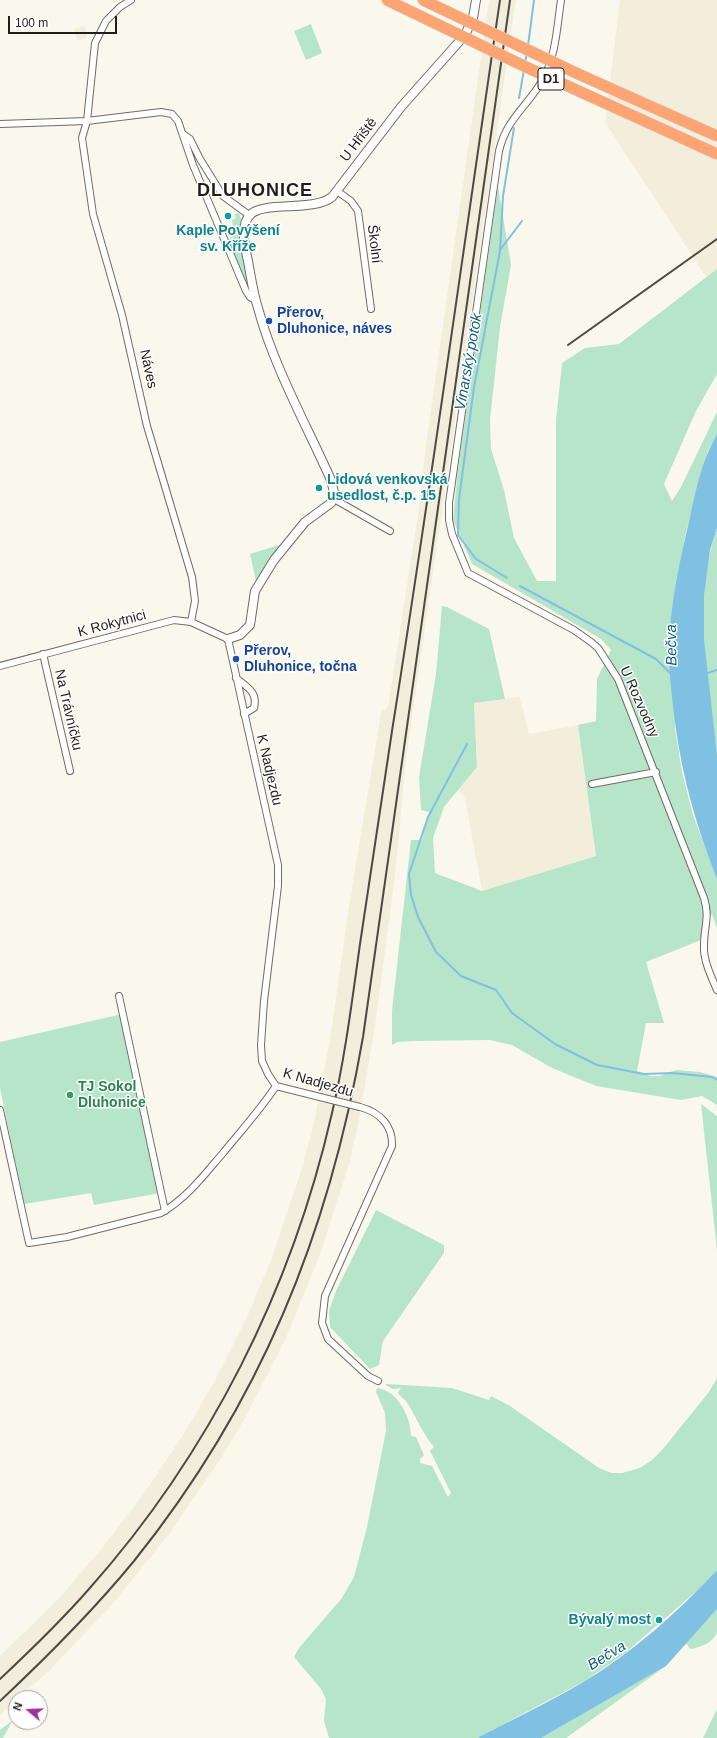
<!DOCTYPE html>
<meta charset="utf-8">
<style>
body{margin:0}
#map{position:relative;width:717px;height:1738px;overflow:hidden;background:#faf8ed;font-family:Arial,sans-serif}
canvas{display:block}
.north{position:absolute;left:8px;top:1690px;width:40px;height:40px;box-sizing:border-box;background:#fff;border:1px solid #a5a5a3;border-radius:50%;rotate:289deg;font-size:11px;font-weight:700;line-height:16px;text-align:center;color:#1f1e1a}
.north::after{content:'';display:block;margin:auto;width:14px;height:18px;background:#9b3295;clip-path:polygon(50% 0,100% 100%,50% 72%,0 100%)}
.scale{position:absolute;left:8px;top:16px;width:109px;height:18px;box-sizing:border-box;border:2px solid #1f1e1a;border-top:0;padding-left:5px;font-size:12px;line-height:14px;white-space:nowrap;color:#1f1e1a;-webkit-text-stroke:3px #fff;paint-order:stroke}
</style>
<div id="map">
<canvas width="717" height="1738"></canvas>
<div class="north">N</div>
<div class="scale">100 m</div>
</div>
<script>
const g = document.querySelector('canvas').getContext('2d');
g.lineJoin = 'round';
function fillPath(path, color) {
  g.fillStyle = color;
  g.fill(path, 'evenodd');
}
function stroke(path, color, width, dash) {
  g.strokeStyle = color;
  g.lineWidth = width;
  g.lineCap = dash ? 'butt' : 'round';
  g.setLineDash(dash || []);
  g.stroke(path);
}
function drawText(font, color, halo, rows, align = 'center') {
  g.font = font + ' Arial,sans-serif';
  g.lineWidth = 3;
  g.setLineDash([]);
  g.textBaseline = 'middle';
  g.strokeStyle = halo;
  g.fillStyle = color;
  for (const [text, x, y, turn = 0] of rows) {
    g.save();
    g.translate(x, y);
    g.rotate((+turn || 0) * Math.PI / 180);
    g.textAlign = isNaN(turn) ? turn : align;
    if (halo) g.strokeText(text, 0, 0);
    g.fillText(text, 0, 0);
    g.restore();
  }
}
fillPath(new Path2D(`
 M489 0H516L406 760 395 876 375 1026 358 1126 350 1161 321 1252 286 1338 245 1418 222 1457 170 1533 111 1606 47 1673 18 1698H16V1700L0 1715V1656L60 1597 102 1548 145 1492 185 1432 219 1373 247 1317 271 1260 301 1171 314 1122 330 1040 349 906 381 712 388 707 419 508 426 445Z
 M620 0H717V269L706 277 605 122Z
 M85 26 87 38 77 41 74 29Z
 M520 697 529 734 578 725 596 856 482 891 465 798 458 790 477 767 474 703Z`), '#f3eedc');
fillPath(new Path2D(`
 M311 24 322 53 306 60 294 31Z
 M498 186 511 265 500 327 490 420 491 449 504 490 514 538 537 581H556V421L562 363 585 348 619 344 717 269V374L696 411 664 484 672 501 681 487 717 412V434L709 448 700 476 684 541 675 729 682 772 693 815 717 879V928L712 914 704 920 701 940 646 962 664 1023H646L637 1071 651 1076H659L676 1070 700 1072 717 1077V1105L702 1096 681 1100 596 1086 552 1068 512 1045 490 1040 416 1041 397 1042 392 1045V1011L411 840H422L429 812 421 810 419 777 436 674 442 606 447 607 489 629 505 699 474 703 477 767 444 807 433 838 435 873 482 891 596 856 578 725 596 721 597 679 611 650 601 639 472 564 453 520 457 477Z
 M239 213 241 219V244L251 290 248 291 228 241 234 233 232 220 236 218 234 214Z
 M717 528V755C707 680 692 601 717 528Z
 M279 545V546L256 581 250 554Z
 M122 1014 160 1193 94 1205 91 1193 24 1204 0 1088V1042Z
 M701 1104 717 1116V1251L716 1241Z
 M376 1210 444 1245V1253L383 1341 379 1365 370 1369 330 1327 329 1311 336 1291Z
 M717 1378V1570L700 1588 624 1654 585 1681 477 1738H329L324 1721 326 1699 321 1689 294 1657 299 1648 342 1598 354 1577 367 1527 386 1431 385 1413 376 1392 377 1388C398 1390 411 1418 411 1436L416 1437 424 1455 420 1459V1463L432 1466 448 1497 451 1493 430 1451 434 1447C422 1433 416 1416 406 1401 403 1398 399 1396 398 1392L401 1388 393 1389 385 1385 387 1384 452 1388 489 1400 491 1396 510 1406 599 1468 612 1473H622L640 1468 652 1460 662 1450 709 1392Z
 M717 1609C717 1616 717 1626 717 1632 714 1642 700 1648 690 1649L686 1643Z
 M666 1666 566 1738H541Z
 M717 1709V1738H703Z
 M13 1720 3 1738H0V1730Z`), '#b6e5ca');
fillPath(new Path2D(`
 M717 434V528L710 550 704 596V640L717 755V879C694 820 680 769 673 706 671 686 668 663 669 643 671 603 679 564 688 526 695 494 701 461 717 434Z
 M717 1570V1609L666 1666 541 1738H477C513 1719 550 1702 585 1681 633 1652 678 1612 717 1570Z`), '#80c0e3');
stroke(new Path2D(`
 M528 46 534 0
 M525 62 527 53
 M519 98 524 70
 M500 250 522 221
 M507 578 476 559 458 535 459 499 474 387 500 251 503 196 514 128
 M520 586 656 659 672 675
 M705 674 717 670
 M467 744 428 817 409 874 411 895 418 917 436 952 461 976 496 990 512 1013 555 1044 597 1065 644 1074 672 1073 712 1077 717 1080`), '#80c0e3', 2);
const minor = new Path2D(`
 M131 0 120 7 106 21 95 43 87 121 82 138 93 214 122 315 147 426 192 577 195 601 191 622
 M561 0C557 27 556 57 542 81 526 108 507 118 499 151L449 503V520L452 534 468 573 574 630 591 642 598 648 618 679 704 898C710 917 704 927 704 945 703 960 711 976 717 990
 M0 124 87 121 161 112 172 114 178 121 193 165 246 291 250 297 255 300
 M183 134 190 139 200 159 223 196 249 215
 M337 191 351 201 358 211 371 309
 M334 499 390 531
 M43 654 70 771
 M0 666 174 620 191 622 228 639 278 865V886L264 1001 261 1045 262 1061 268 1074 276 1086 320 1097
 M236 678C247 687 258 692 254 708L244 714
 M592 784 656 772
 M119 996 165 1211
 M360 1107C379 1112 393 1125 392 1146L325 1296 322 1323 328 1339 368 1376 378 1381
 M0 1110 29 1243 67 1237 161 1213C187 1198 204 1175 223 1153 241 1131 260 1110 276 1086`);
const tertiary = new Path2D(`
 M228 639 240 635 250 625 255 591 274 560 305 522 331 503 335 496 331 480C307 426 273 365 258 308 253 293 251 277 248 261 245 247 239 225 251 214 265 201 313 212 332 197L401 107 465 35 473 18 476 0`);
stroke(minor, '#6e6c63', 8);
stroke(tertiary, '#6e6c63', 10);
stroke(minor, '#fff', 6);
stroke(tertiary, '#fff', 8);
stroke(new Path2D(`
 M568 345 717 239
 M0 1679C31 1650 61 1621 89 1589 209 1454 292 1289 332 1113 345 1058 352 1001 360 944 370 873 381 802 392 731 431 487 464 244 500 0
 M0 1701C47 1657 93 1611 134 1561 260 1404 329 1234 363 1037L510 0`), '#4b4a45', 2);
const minorBridge = new Path2D(`
 M320 1097 360 1107`);
const motorwayBridge = new Path2D(`
 M387 0 526 67 717 154
 M423 0 576 73 717 136`);
stroke(minorBridge, '#6e6c63', 8, []);
stroke(motorwayBridge, '#d7d6d6', 12, []);
stroke(minorBridge, '#fff', 6);
stroke(motorwayBridge, '#fda572', 11);
for (const [x, y, r, color] of [
 [228,216,4,"#0f9aa8"],
 [269,321,4,"#1a4fb4"],
 [319,488,4,"#0f9aa8"],
 [236,659,4,"#1a4fb4"],
 [70,1095,4,"#2e9e5b"],
 [659,1620,4,"#0f9aa8"]
]) {
  const dot = new Path2D();
  dot.arc(x, y, r, 0, 2 * Math.PI);
  g.fillStyle = color;
  g.fill(dot);
  stroke(dot, '#fff', 1.5);
}
for (const [x, y, w] of [
 [551,79,26]
]) {
  const box = new Path2D();
  box.roundRect(x - w / 2, y - 11, w, 22, 3);
  g.fillStyle = '#fff';
  g.fill(box);
  stroke(box, '#1f1e1a', 1);
}
drawText('bold 13px', '#1f1e1a', null, [
 ["D1",551,79]
]);
drawText('14px', '#1f1e1a', '#fff', [
 ["U Hřiště",359,140,-53],
 ["Školní",374,244,83],
 ["Náves",148,369,78],
 ["K Rokytnici",112,624,-15],
 ["U Rozvodny",639,702,66],
 ["Na Trávníčku",68,710,77],
 ["K Nadjezdu",269,770,77],
 ["K Nadjezdu",318,1083,16]
]);
drawText('bold 14px', '#0d838f', '#fff', [
 ["Kaple Povýšení",228,231],
 ["sv. Kříže",228,247],
 ["Lidová venkovská",327,480,"left"],
 ["usedlost, č.p. 15",327,496,"left"],
 ["Bývalý most",651,1620,"right"]
]);
drawText('bold 14px', '#164399', '#fff', [
 ["Přerov,",277,313],
 ["Dluhonice, náves",277,329],
 ["Přerov,",244,651],
 ["Dluhonice, točna",244,667]
], 'left');
drawText('bold 14px', '#27864d', '#fff', [
 ["TJ Sokol",78,1087],
 ["Dluhonice",78,1103]
], 'left');
drawText('italic 15px', '#0a5c7e', '#fff', [
 ["Vinarský potok",469,362,-80],
 ["Bečva",672,645,-91],
 ["Bečva",607,1656,-32]
]);
g.letterSpacing = '1px';
drawText('bold 18px', '#1f1e1a', '#fff', [
 ["DLUHONICE",255,191]
]);
g.letterSpacing = '0px';
</script>
